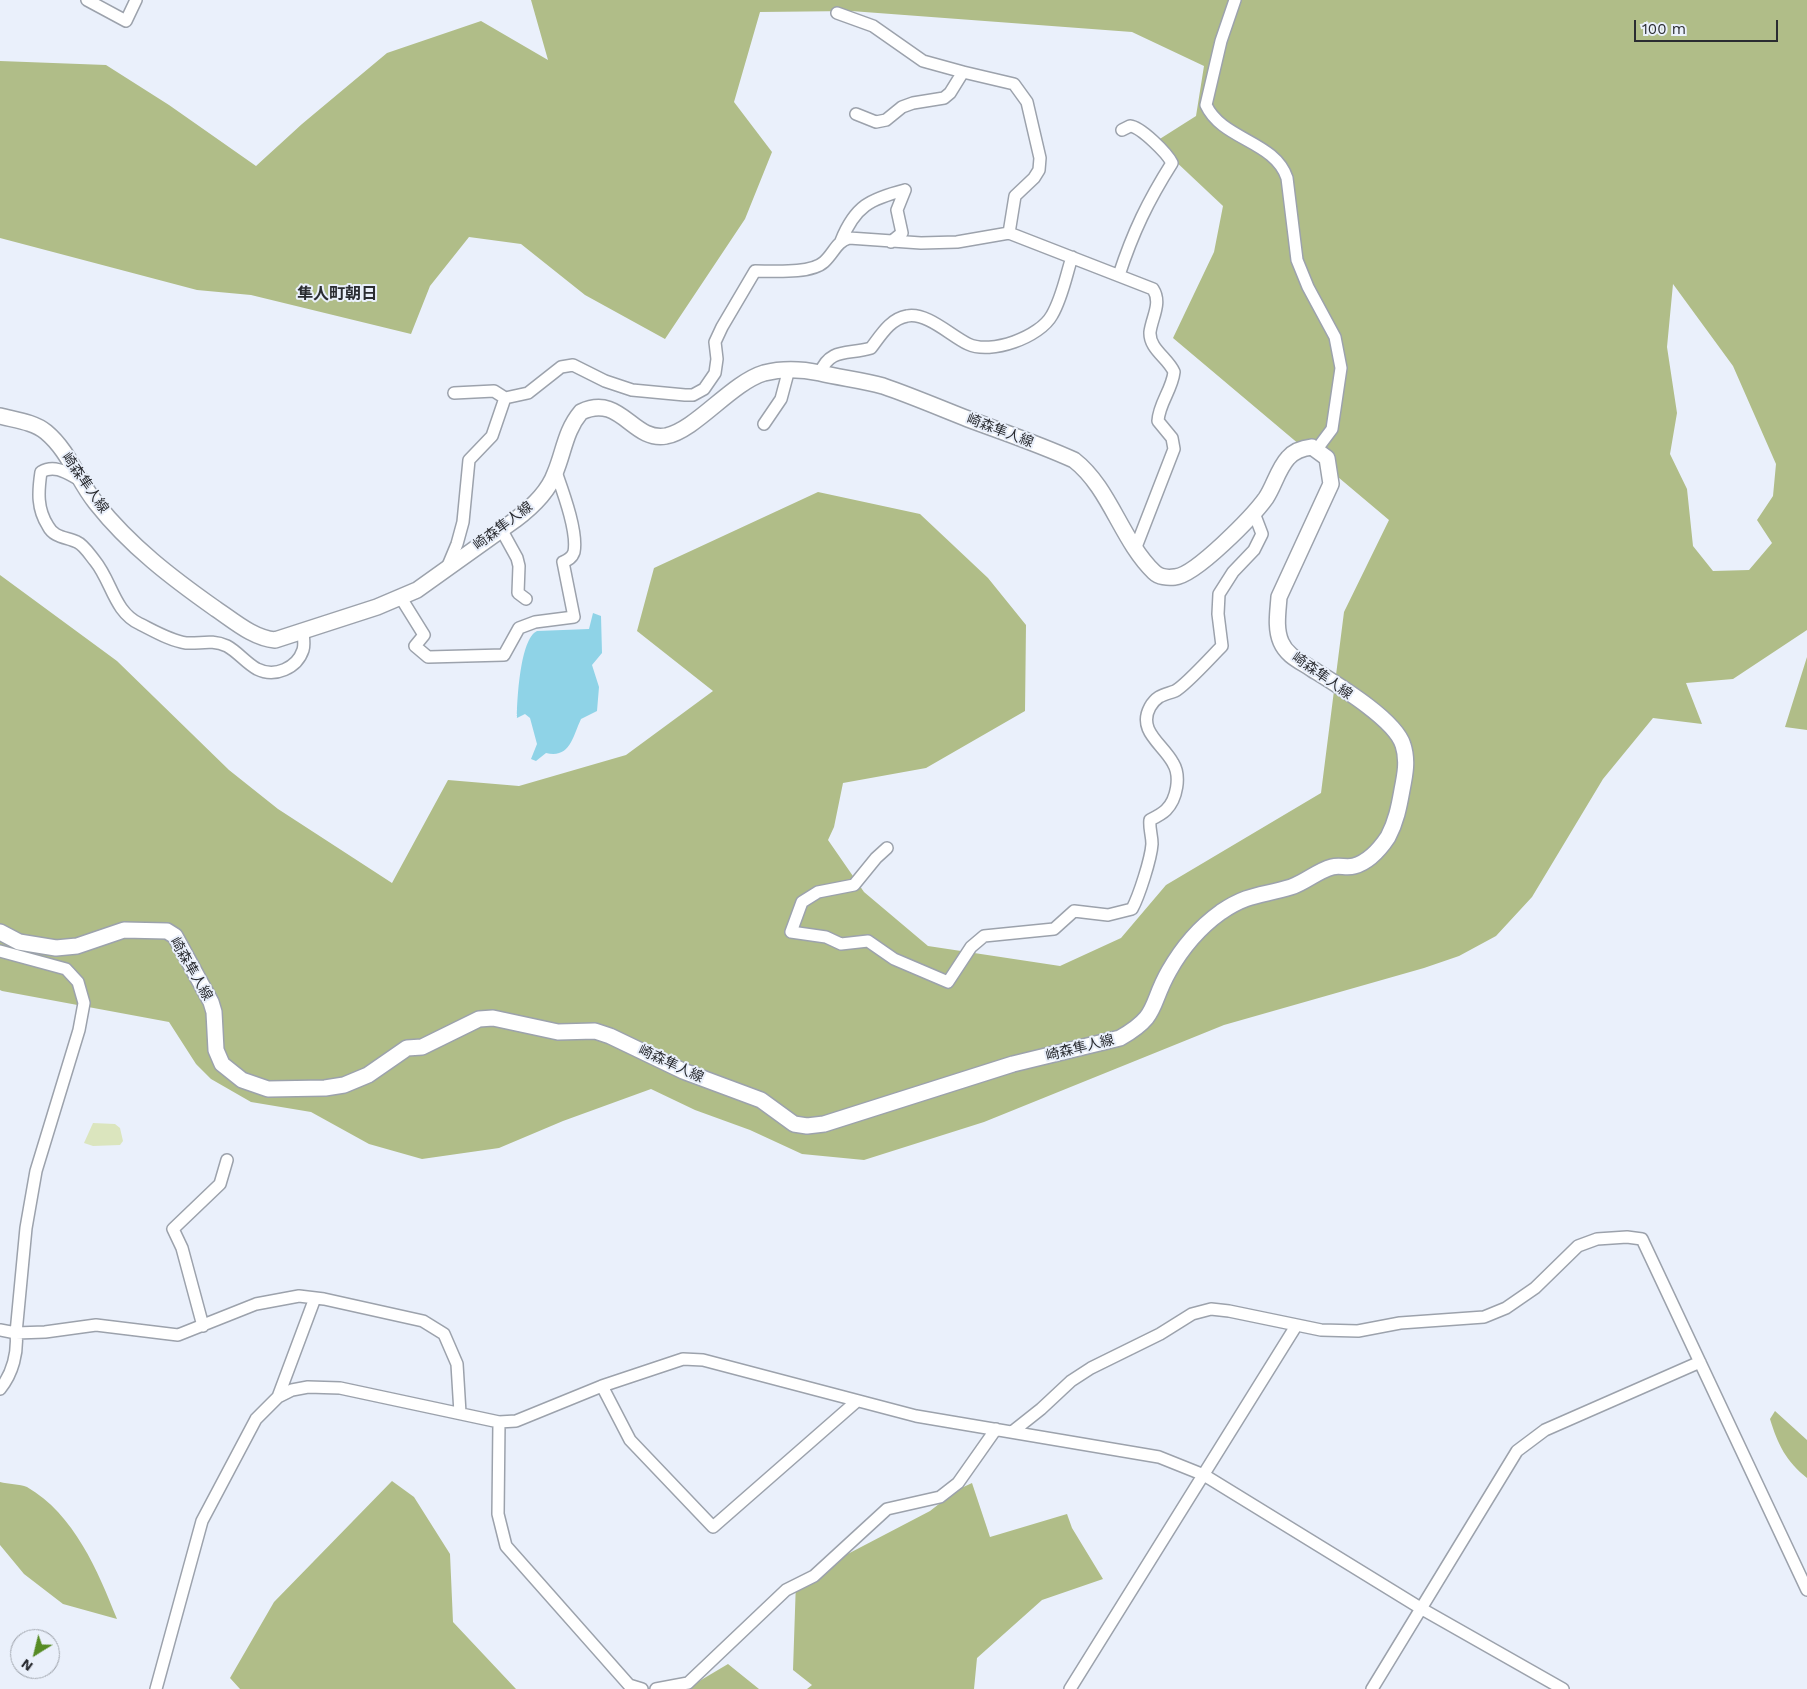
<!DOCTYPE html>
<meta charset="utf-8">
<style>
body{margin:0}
#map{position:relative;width:1807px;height:1689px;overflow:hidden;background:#eaf0fb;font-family:"Work Sans",sans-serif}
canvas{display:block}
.north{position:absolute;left:10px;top:1629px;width:50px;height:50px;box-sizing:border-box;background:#eaf0fb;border:1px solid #9da2aa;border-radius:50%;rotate:216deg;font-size:14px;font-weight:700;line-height:20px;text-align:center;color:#2a2c31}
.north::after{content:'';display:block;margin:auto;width:18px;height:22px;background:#568b24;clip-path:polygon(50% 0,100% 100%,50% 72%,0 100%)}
.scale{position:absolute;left:1634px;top:20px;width:144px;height:22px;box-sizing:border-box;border:2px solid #2a2c31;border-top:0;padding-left:6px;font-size:15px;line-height:18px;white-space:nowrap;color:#2a2c31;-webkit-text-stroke:4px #eaf0fb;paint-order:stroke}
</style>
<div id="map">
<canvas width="1807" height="1689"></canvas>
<div class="north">N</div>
<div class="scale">100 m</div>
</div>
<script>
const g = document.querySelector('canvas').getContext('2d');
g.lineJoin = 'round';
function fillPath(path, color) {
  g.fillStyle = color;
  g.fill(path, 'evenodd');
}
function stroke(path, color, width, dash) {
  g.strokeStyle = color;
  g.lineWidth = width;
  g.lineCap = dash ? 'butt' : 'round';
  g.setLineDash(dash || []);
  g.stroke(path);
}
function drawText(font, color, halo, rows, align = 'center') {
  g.font = font + ' "Work Sans","Noto Sans JP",sans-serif';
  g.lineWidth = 4;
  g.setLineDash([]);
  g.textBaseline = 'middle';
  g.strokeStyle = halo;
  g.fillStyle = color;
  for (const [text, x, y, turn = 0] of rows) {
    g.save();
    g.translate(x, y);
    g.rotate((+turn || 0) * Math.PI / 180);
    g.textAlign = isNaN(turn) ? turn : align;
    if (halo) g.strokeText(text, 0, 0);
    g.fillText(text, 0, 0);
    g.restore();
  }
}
fillPath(new Path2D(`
 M93 1123 115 1124 120 1128 123 1141 120 1145 93 1146 84 1143Z`), '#dbe5be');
fillPath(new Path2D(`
 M531 0H1807V630L1733 679 1686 683 1702 724 1653 718 1603 779 1532 897 1496 936 1459 956 1424 968 1224 1025 984 1122 864 1160 802 1154 750 1130 695 1110 651 1089 563 1121 499 1148 422 1159 369 1144 311 1112 251 1102 211 1079 196 1064 169 1022 2 991 0 990V575L117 661 229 770 278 809 392 883 448 780 519 786 626 755 713 691 637 631 654 568 818 492 920 514 988 578 1026 625 1025 711 926 768 843 783 834 827 828 840 864 892 928 946 1060 966 1121 938 1166 885 1321 793 1344 612 1389 520 1173 338 1214 252 1223 206 1155 142 1196 116 1204 66 1132 32 851 11 760 12 734 102 772 152 745 219 665 339 585 295 521 244 469 237 430 286 411 334 251 295 197 290 0 238V61L106 65 169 105 256 166 302 124 387 53 481 21 548 60ZM1673 284 1733 366 1776 464 1773 496 1757 520 1772 543 1749 570 1713 571 1693 546 1687 489 1670 454 1677 413 1667 347Z
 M1807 657V730L1785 727Z
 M1775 1411 1807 1440V1478C1786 1461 1778 1445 1770 1419Z
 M392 1481 414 1497 450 1554 453 1622 516 1689H240L230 1678 274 1602Z
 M0 1482C8 1484 20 1484 27 1487 74 1514 98 1571 117 1619L63 1604 24 1574 0 1545Z
 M972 1483 990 1537 1067 1514 1072 1528 1103 1579 1042 1600 977 1658 974 1689H807L812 1685 793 1670 796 1581 930 1511 957 1490Z
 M728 1664 759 1689H686Z`), '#b0bd88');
fillPath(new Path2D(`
 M593 613 601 616 602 653 592 665 599 687 597 711 581 719C573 736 570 759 546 753L536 761 531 759 537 744 530 718 525 714 517 718C517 701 520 639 537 631L589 629Z`), '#8fd3e7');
const street = new Path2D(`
 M87 0 126 21 136 0
 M1235 0 1221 41 1206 105C1222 140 1275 141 1287 178L1297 260 1308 287 1335 337 1341 368 1332 429 1317 449
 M837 13 873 26 923 61 963 72
 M856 114 876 122 886 120 902 107 913 103 944 98 950 93 963 72 1014 84 1027 102 1040 158 1039 170 1034 178 1015 196 1009 233
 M841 241C855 206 870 199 905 190
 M891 242 902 233 897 210 905 190
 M1119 275C1133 232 1148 201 1172 163 1167 153 1141 127 1130 126L1122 130
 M820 373C830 347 849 355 871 348 881 335 890 319 907 316 927 312 951 336 968 344 991 355 1040 337 1052 315 1062 298 1066 276 1072 257
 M454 393 494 391 505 398
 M764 424 781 399 789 369
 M80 480C67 473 55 464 41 472 38 492 37 509 48 526 54 538 67 537 77 542 84 545 90 555 95 561 112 582 114 612 140 624 154 631 171 641 186 643 201 644 211 639 227 646 238 652 246 663 257 669 275 678 297 668 303 650 305 644 303 637 303 631
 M501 529 517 558 519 566 518 593 526 599
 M447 568 457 544 463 522 469 460 492 436 505 398 528 393 561 367 573 365 605 381 632 390 685 395H693L704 389 715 373 717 359 715 342 722 327 755 271C773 271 811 274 824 262 834 253 836 242 849 238L921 243 957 242 1009 233 1153 289C1162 303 1152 317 1150 332 1149 349 1168 358 1174 372 1172 390 1159 403 1158 421L1172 438 1174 449 1136 547
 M401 598 424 635 415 646 428 657 504 655 519 628 535 622 574 617 563 562C568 560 572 558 574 552 578 532 563 492 556 472
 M887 848 876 858 854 885 818 892 802 902 791 932 826 937 841 944 868 941 894 959 948 982 971 947 984 936 1054 929 1074 911 1108 915 1132 909C1139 896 1151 859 1152 844 1152 835 1149 829 1150 820 1156 817 1162 814 1166 810 1177 799 1181 776 1173 763 1163 744 1137 731 1150 707 1157 695 1164 695 1175 691 1185 686 1212 656 1222 646L1218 614 1219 594 1233 572 1254 550 1262 534 1254 513
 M0 951 66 969 78 982 84 1003 79 1030 36 1171 26 1228 16 1333C18 1352 13 1373 0 1389
 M203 1326 182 1248 173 1229 220 1184 227 1160
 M0 1330 16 1333 45 1332 96 1325 178 1335 256 1304 299 1296 324 1299 423 1321 444 1334 457 1364 460 1413
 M602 1386 630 1440 713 1527 857 1401
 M278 1397 315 1298
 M499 1422 498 1514 506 1546 629 1685 642 1689
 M1012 1432 1041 1409 1071 1381 1091 1368 1160 1334 1192 1314 1211 1309 1229 1311 1321 1330 1358 1331 1400 1323 1484 1317 1506 1308 1535 1288 1578 1246 1597 1239 1627 1237 1642 1239 1807 1590
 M156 1689 202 1521 256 1419 278 1397 292 1390 308 1387 340 1388 499 1422 516 1421 602 1386 683 1359 703 1360 916 1416 1159 1457 1204 1475 1422 1609 1563 1689
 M656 1689 688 1683 786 1590 814 1576 887 1509 940 1497 958 1483 996 1429
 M1070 1689 1296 1326
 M1372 1689 1517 1451 1545 1430 1700 1362`);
const secondary = new Path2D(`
 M0 416C15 420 34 422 46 432 69 451 78 481 96 503 130 546 172 578 216 609 234 621 253 638 275 640L377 607 417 590 515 520C531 508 548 493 555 473 564 452 565 431 581 412 621 393 632 442 666 436 696 430 731 383 764 373 784 368 801 369 820 373 841 378 862 380 883 386 912 396 940 408 968 419 1003 432 1039 444 1074 460 1110 488 1121 540 1154 572 1159 577 1168 578 1175 577 1196 575 1253 516 1266 498 1274 486 1278 469 1288 458 1294 451 1303 448 1312 447L1327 458 1331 484 1279 597C1278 612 1275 628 1281 642 1287 656 1300 661 1312 669 1336 684 1395 719 1403 745 1408 760 1405 775 1402 790 1399 807 1396 822 1388 837 1380 849 1369 862 1354 866 1347 868 1339 865 1332 867 1317 871 1306 882 1291 887 1262 896 1249 893 1221 912 1200 927 1182 948 1169 971 1149 1006 1160 1015 1120 1038L1013 1064 824 1124 807 1126 794 1124 761 1100 683 1071 610 1036 595 1031 558 1032 493 1018 479 1019 422 1047 407 1048 368 1075 344 1085 325 1088 268 1089 242 1080 222 1064 216 1050 214 1012 211 1002 175 936 167 931 124 930 77 946 56 948 19 942 0 932`);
stroke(street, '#9ca2ac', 14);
stroke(secondary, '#9ca2ac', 18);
stroke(street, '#fff', 11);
stroke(secondary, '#fff', 15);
drawText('14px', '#2a2c31', '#eaf0fb', [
 ["崎森隼人線",1000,431,21],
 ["崎森隼人線",85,483,55],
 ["崎森隼人線",503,526,-37],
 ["崎森隼人線",1322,676,35],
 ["崎森隼人線",191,969,60],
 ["崎森隼人線",1080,1048,-14],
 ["崎森隼人線",671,1064,25]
]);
drawText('bold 16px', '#2a2c31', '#eaf0fb', [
 ["隼人町朝日",337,294]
]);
</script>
